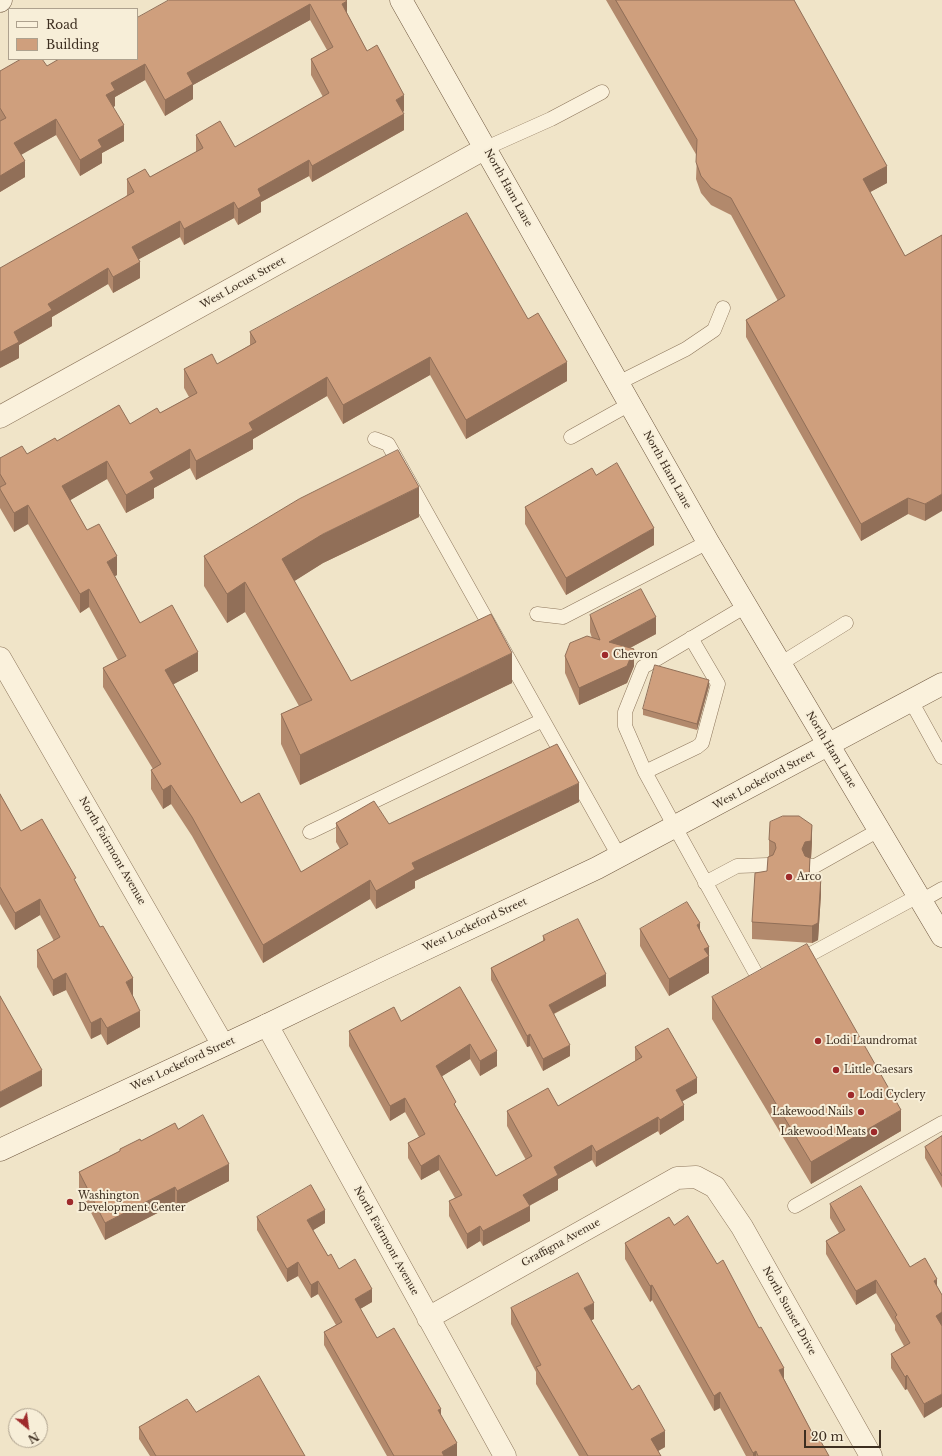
<!DOCTYPE html>
<style>
body{margin:0}
#map{position:relative;width:942px;height:1456px;overflow:hidden;background:#f0e4c8;font-family:"Libre Baskerville",serif}
canvas{display:block}
.legend{position:absolute;left:8px;top:8px;width:130px;height:52px;box-sizing:border-box;background:#f7eed8;border:1px solid #ada18e;margin:0;padding:5px 7px;list-style:none;font-size:12px;color:#3d2e20}
.legend li{display:flex;align-items:center;gap:8px;height:20px}
.legend b{width:20px;border:1px solid #ada18e}
.north{position:absolute;left:8px;top:1408px;width:40px;height:40px;box-sizing:border-box;background:#f7eed8;border:1px solid #ada18e;border-radius:50%;rotate:151deg;font-size:11px;font-weight:700;line-height:16px;text-align:center;color:#3d2e20}
.north::after{content:'';display:block;margin:auto;width:14px;height:18px;background:#9e2a2b;clip-path:polygon(50% 0,100% 100%,50% 72%,0 100%)}
.scale{position:absolute;left:804px;top:1430px;width:77px;height:18px;box-sizing:border-box;border:2px solid #3d2e20;border-top:0;padding-left:5px;font-size:12px;line-height:14px;white-space:nowrap;color:#3d2e20;-webkit-text-stroke:3px #f7eed8;paint-order:stroke}
</style>
<div id="map">
<canvas width="942" height="1456"></canvas>
<ul class="legend">
<li><b style="height:5px;background:#faf1dc"></b>Road</li>
<li><b style="height:11px;background:#cf9f7d"></b>Building</li>
</ul>
<div class="north">N</div>
<div class="scale">20 m</div>
</div>
<script>
const g = document.querySelector('canvas').getContext('2d');
g.lineJoin = 'round';
function stroke(path, color, width, dash) {
  g.strokeStyle = color;
  g.lineWidth = width;
  g.lineCap = dash ? 'butt' : 'round';
  g.setLineDash(dash || []);
  g.stroke(path);
}
function fillPath(path, color) {
  g.fillStyle = color;
  g.fill(path, 'evenodd');
}
function drawText(font, color, halo, rows, align = 'center') {
  g.font = font + ' "Libre Baskerville",serif';
  g.lineWidth = 4;
  g.setLineDash([]);
  g.textBaseline = 'middle';
  g.strokeStyle = halo;
  g.fillStyle = color;
  for (const [text, x, y, turn = 0] of rows) {
    g.save();
    g.translate(x, y);
    g.rotate((+turn || 0) * Math.PI / 180);
    g.textAlign = isNaN(turn) ? turn : align;
    if (halo) g.strokeText(text, 0, 0);
    g.fillText(text, 0, 0);
    g.restore();
  }
}
const lane = new Path2D(`
 M486 148 551 119 602 92
 M618 383 686 349 714 330 723 308
 M571 437 630 404
 M375 439 388 444 619 856
 M746 606 643 667 625 712V726L645 772 675 827 760 981 767 977
 M537 614 563 617 708 542
 M780 664 846 623
 M911 701 942 757
 M645 772 697 747 702 743 718 684 691 638
 M310 832 543 720
 M810 866H815L879 830
 M705 883 737 866 768 865
 M921 901 942 889
 M796 962 918 896
 M795 1206 942 1123`);
const street = new Path2D(`
 M0 417 486 148
 M0 658 223 1045
 M267 1025 505 1456
 M428 1318 677 1178 696 1177 715 1187 742 1227 871 1456`);
const secondary = new Path2D(`
 M401 0 708 542 942 936
 M0 1 1 0
 M0 1150 267 1025 383 969 597 868 942 684`);
stroke(lane, '#8d765c', 15);
stroke(street, '#8d765c', 23);
stroke(secondary, '#6f573f', 23);
stroke(lane, '#faf1dc', 14);
stroke(street, '#faf1dc', 22);
stroke(secondary, '#faf1dc', 22);
fillPath(new Path2D(`
 M346 0 347 13 367 51 404 111 403 112 404 130 312 182 309 176 261 202V212L238 225 234 218 184 245 180 237 139 259 140 278 113 293 108 284 52 317V326L19 345V358L0 368 127 195V179L150 177 196 152V135L235 147 323 97 311 75V59L327 50 310 20 193 85V99L165 116 145 80 115 97V106L113 107 124 141 102 153V163L80 176 56 135 21 154 25 177 0 192V71L47 66 137 18Z
 M606 0H794L887 183 870 192 905 256 942 235 925 521 908 514 861 541 746 337V320L778 301 731 215 711 205 701 193 696 179 697 156Z
 M528 319 567 381 466 439 430 375 343 424 327 396 253 439V449L196 480 190 468 154 488V498L126 513 107 479 70 500 87 530 117 575 114 576 140 623 198 671 173 684 241 803 301 872 340 849 336 842V823L389 824 579 802 415 881V888L376 909 370 899 263 963 192 836 171 804 163 809 151 789V770L153 769 103 687V668L118 660 89 607 80 613 28 524 14 532 0 508V458L27 454 57 441 130 424 160 413 189 397 184 388V369L217 364 250 345V332Z
 M596 475 654 545 566 595 525 524V507Z
 M419 517 323 563 294 581 351 681 512 683 300 785 281 744V714L299 706 245 612 227 623 204 586V556Z
 M590 615 656 634 630 648 634 666 627 683 579 705 565 673V656L592 638 590 632Z
 M709 686 697 730 643 715V709Z
 M0 794 21 831 76 883 133 995H132L140 1027 107 1045 101 1034 91 1039 66 990 53 996 37 967V950L54 941 40 915 15 930 0 904Z
 M769 840 812 842 811 858H810V877L821 894 818 940 812 943 752 939V922L767 871 769 856Z
 M640 929 700 930 709 947V973L669 996 640 946Z
 M543 936 606 986 554 1014 570 1056 543 1071 530 1046 527 1047 491 980V968L543 941Z
 M460 987 497 1066 480 1076 470 1059 442 1076 456 1107 496 1176 526 1160 507 1126V1111L558 1106 635 1061V1047L697 1093 682 1101 684 1120 660 1135 658 1131 596 1167 592 1160 558 1179V1190L529 1206 530 1221 483 1246 480 1241 467 1249 449 1216V1201L455 1198 439 1170 421 1180 408 1158V1143L419 1137 405 1112 390 1121 349 1046V1031L401 1021Z
 M712 997 901 1131 811 1184 712 1019Z
 M178 1129 229 1181 177 1208 175 1204 105 1240 79 1189V1172L120 1151V1149Z
 M942 1136V1188L925 1158V1147Z
 M830 1204 910 1267 937 1286 942 1295V1325L924 1418 907 1389 905 1390 891 1368V1354L904 1346 895 1330V1325L876 1293 856 1305 826 1254V1241L839 1233 830 1218Z
 M257 1217 325 1223 313 1230 328 1256 339 1269 372 1302 360 1309 377 1338 441 1415 457 1456H387L324 1345V1332L336 1325 318 1294 311 1298 298 1276 287 1282 257 1230Z
 M674 1225 784 1379 817 1442 829 1456H746L720 1408 714 1411 652 1300 650 1302 625 1259V1243Z
 M511 1308 594 1319 591 1320 665 1447 658 1451 661 1456H579L536 1384V1372L511 1324Z
 M196 1412 305 1456H150L139 1439V1427Z`), '#b2896c');
fillPath(new Path2D(`
 M347 1V17L342 4Z
 M310 4V20L193 85V99L165 116V100L187 73Z
 M145 64V80L115 97V106L106 111V95L111 83Z
 M404 95V111L396 116V100Z
 M404 114V130L312 182V166Z
 M56 119V135L14 159V143Z
 M124 125V141L102 153V163L80 176V160L98 140Z
 M309 160V176L261 202V212L238 225V209L258 189Z
 M25 161V177L0 192V176Z
 M887 166V183L863 196V179Z
 M234 202V218L184 245V229Z
 M180 221V237L132 263V247Z
 M140 262V278L113 293V277Z
 M108 268V284L52 317V326L19 345V358L0 368V352L14 332 48 304Z
 M430 357V375L343 424V405Z
 M567 362V381L466 439V420Z
 M327 377V396L253 439V449L196 480V461L249 423Z
 M190 449V468L154 488V498L126 513V495L150 472Z
 M107 461V479L62 505V486Z
 M419 487V517L323 563 282 589V559L323 534Z
 M942 494V511L925 521V504Z
 M908 498V514L861 541V524Z
 M28 505V524L14 532V513Z
 M654 528V545L566 595V578Z
 M117 556V575L107 581V562Z
 M245 582V612L227 623V594Z
 M89 589V607L80 613V594Z
 M656 617V634L609 659V642Z
 M634 649V666L627 683 579 705V688Z
 M198 652V671L165 689V670Z
 M512 653V683L300 785V755Z
 M709 680V686L697 730V724Z
 M579 783V802L415 881V888L376 909V891L412 863Z
 M171 785V804L163 809V790Z
 M812 825V842L811 858H810V874L809 894 805 859 802 849Z
 M821 877V894L818 940 812 943V926Z
 M370 880V899L263 963V945Z
 M40 899V915L15 930V913Z
 M700 923V940L697 925Z
 M709 947V973L669 996V979L704 949Z
 M66 973V990L53 996V980Z
 M606 974V986L549 1016V1005Z
 M133 978V995L126 999V982Z
 M140 1011V1027L107 1045V1028Z
 M101 1018V1034L91 1039V1023Z
 M530 1034V1046L527 1047V1036Z
 M470 1044V1059L436 1080V1066Z
 M570 1045V1056L543 1071V1059Z
 M497 1051V1066L480 1076V1061Z
 M42 1070V1086L0 1108V1092Z
 M697 1078V1093L676 1105V1090Z
 M405 1098V1112L390 1121V1106Z
 M684 1105V1120L660 1135V1120Z
 M901 1110V1131L811 1184V1162Z
 M658 1117V1131L596 1167V1152Z
 M592 1145V1160L558 1179V1190L523 1209V1195L554 1167Z
 M439 1155V1170L421 1180V1166Z
 M229 1164V1181L177 1208V1191Z
 M175 1187V1204L105 1240V1223Z
 M530 1206V1221L483 1246V1231Z
 M325 1210V1223L307 1234V1220Z
 M480 1226V1241L467 1249V1234Z
 M298 1262V1276L287 1282V1269Z
 M937 1279V1293L934 1281Z
 M876 1280V1293L856 1305V1291Z
 M318 1281V1294L311 1298V1285Z
 M652 1285V1300L650 1302V1286Z
 M372 1289V1302L355 1312V1299Z
 M594 1303V1319L584 1324V1308Z
 M942 1312V1325L936 1329V1316Z
 M784 1368V1383L779 1370Z
 M907 1375V1389L905 1390V1377Z
 M720 1392V1408L714 1411V1396Z
 M942 1394V1407L924 1418V1404Z
 M441 1409V1422L438 1410Z
 M665 1431V1447L651 1455V1439Z
 M457 1443V1456H442V1452Z
 M756 1451V1456H753V1453Z`), '#916f58');
const building = new Path2D(`
 M169 0H346L347 1 342 4 367 51 377 45 404 95 396 100 404 114 312 166 309 160 258 189 261 196 238 209 234 202 184 229 180 221 132 247 140 262 113 277 108 268 48 304 52 310 14 332 19 342 0 352V268L134 192 127 179 145 169 150 177 203 148 196 135 220 121 235 147 329 93 311 59 333 47 310 4 187 73 193 84 165 100 145 64 111 83 115 90 106 95 124 125 98 140 102 147 80 160 56 119 14 143 25 161 0 176V121L6 118 0 108V71L21 59H42L47 66 59 59H137V18Z
 M616 0H794L887 166 863 179 905 256 942 235V494L925 504 908 498 861 524 746 320 785 296 731 198 711 188 701 176 696 162 697 140Z
 M467 213 528 319 538 313 567 362 466 420 430 357 343 405 327 377 249 423 253 430 196 461 190 449 150 472 154 479 126 495 107 461 62 486 87 530 99 524 117 556 107 562 140 623 172 605 198 652 165 670 241 803 259 793 301 872 348 844 336 823 374 801 389 824 557 744 579 783 412 863 415 869 376 891 370 880 263 945 192 817 171 785 163 790 151 770 161 764 103 668 126 656 89 589 80 594 28 505 14 513 0 489V487L6 484 0 474V458L22 446 27 454 55 438 57 441 119 405 130 424 157 408 160 413 197 393 184 369 212 354 217 364 256 342 250 332Z
 M398 450 419 487 323 534 282 559 351 681 491 614 512 653 300 755 281 714 312 700 245 582 227 594 204 556 299 499Z
 M617 463 654 528 566 578 525 507 592 468 596 475Z
 M641 589 656 617 609 642 634 649 627 666 579 688 565 656 570 643 587 636 600 640 590 615Z
 M655 665 709 680 697 724 643 709Z
 M0 794 21 831 42 819 76 878 74 879 100 927 103 926 133 978 126 982 140 1011 107 1028 101 1018 91 1023 66 973 53 980 37 950 60 937 40 899 15 913 0 887Z
 M783 816H799L812 825 811 841 805 842 802 849 805 856 810 858 809 877H821L818 923 812 926 752 922 755 873 767 871 768 857 773 855 776 848 775 843 769 840 770 822Z
 M687 902 700 923 697 925 709 947 704 949 709 956 669 979 640 929Z
 M578 919 606 974 549 1005 570 1045 543 1059 530 1034 527 1036 491 968 545 940 543 936Z
 M807 944 901 1110 811 1162 712 997Z
 M460 987 497 1051 480 1061 470 1044 436 1066 456 1102 454 1104 496 1176 532 1156 507 1111 548 1088 558 1106 642 1057 635 1047 668 1028 697 1078 676 1090 684 1105 660 1120 658 1117 596 1152 592 1145 554 1167 558 1175 523 1195 530 1206 483 1231 480 1226 467 1234 449 1201 462 1195 439 1155 421 1166 408 1143 425 1134 405 1098 390 1106 349 1031 394 1007 401 1021Z
 M0 996 42 1070 0 1092Z
 M203 1115 229 1164 177 1191 175 1187 105 1223 79 1172 120 1151V1149L140 1139 141 1141 175 1123 178 1129Z
 M942 1136V1176L925 1147Z
 M311 1185 325 1210 307 1220 328 1256 331 1254 339 1269 355 1259 372 1289 355 1299 377 1338 394 1328 441 1409 438 1410 457 1443 442 1452 444 1456H394L324 1332 342 1322 318 1281 311 1285 298 1262 287 1269 257 1217Z
 M861 1186 910 1267 925 1258 937 1279 934 1281 942 1295V1312L936 1316 942 1326V1394L924 1404 907 1375 905 1377 891 1354 910 1343 895 1317 897 1315 876 1280 856 1291 826 1241 845 1230 830 1204Z
 M688 1216 717 1264 723 1260 759 1328 761 1327 784 1368 779 1370 817 1442 820 1440 829 1456H758L756 1451 753 1453 720 1392 714 1396 652 1285 650 1286 625 1243 669 1217 674 1225Z
 M578 1273 594 1303 584 1308 632 1390 639 1385 665 1431 651 1439 661 1456H588L536 1367 541 1365 511 1308Z
 M259 1376 305 1456H156L139 1427 187 1399 196 1412Z`);
fillPath(building, '#cf9f7d');
stroke(building, '#916f58', 1);
for (const [x, y, r, color] of [
 [605,655,4,"#9e2a2b"],
 [789,877,4,"#9e2a2b"],
 [818,1041,4,"#9e2a2b"],
 [836,1070,4,"#9e2a2b"],
 [851,1095,4,"#9e2a2b"],
 [861,1112,4,"#9e2a2b"],
 [874,1132,4,"#9e2a2b"],
 [70,1202,4,"#9e2a2b"]
]) {
  const dot = new Path2D();
  dot.arc(x, y, r, 0, 2 * Math.PI);
  g.fillStyle = color;
  g.fill(dot);
  stroke(dot, '#f7eed8', 1.5);
}
drawText('10px', '#3d2e20', '#f7eed8', [
 ["North Ham Lane",508,188,61],
 ["West Locust Street",243,283,-29],
 ["North Ham Lane",667,470,61],
 ["North Ham Lane",831,750,59],
 ["West Lockeford Street",764,780,-28],
 ["North Fairmont Avenue",112,851,60],
 ["West Lockeford Street",475,925,-25],
 ["West Lockeford Street",183,1064,-25],
 ["North Fairmont Avenue",386,1241,61],
 ["Graffigna Avenue",561,1243,-29],
 ["North Sunset Drive",789,1311,61]
]);
drawText('10px', '#3d2e20', '#f7eed8', [
 ["Chevron",613,655],
 ["Arco",797,877],
 ["Lodi Laundromat",826,1041],
 ["Little Caesars",844,1070],
 ["Lodi Cyclery",859,1095],
 ["Lakewood Nails",853,1112,"right"],
 ["Lakewood Meats",866,1132,"right"],
 ["Washington",78,1196],
 ["Development Center",78,1208]
], 'left');
</script>
